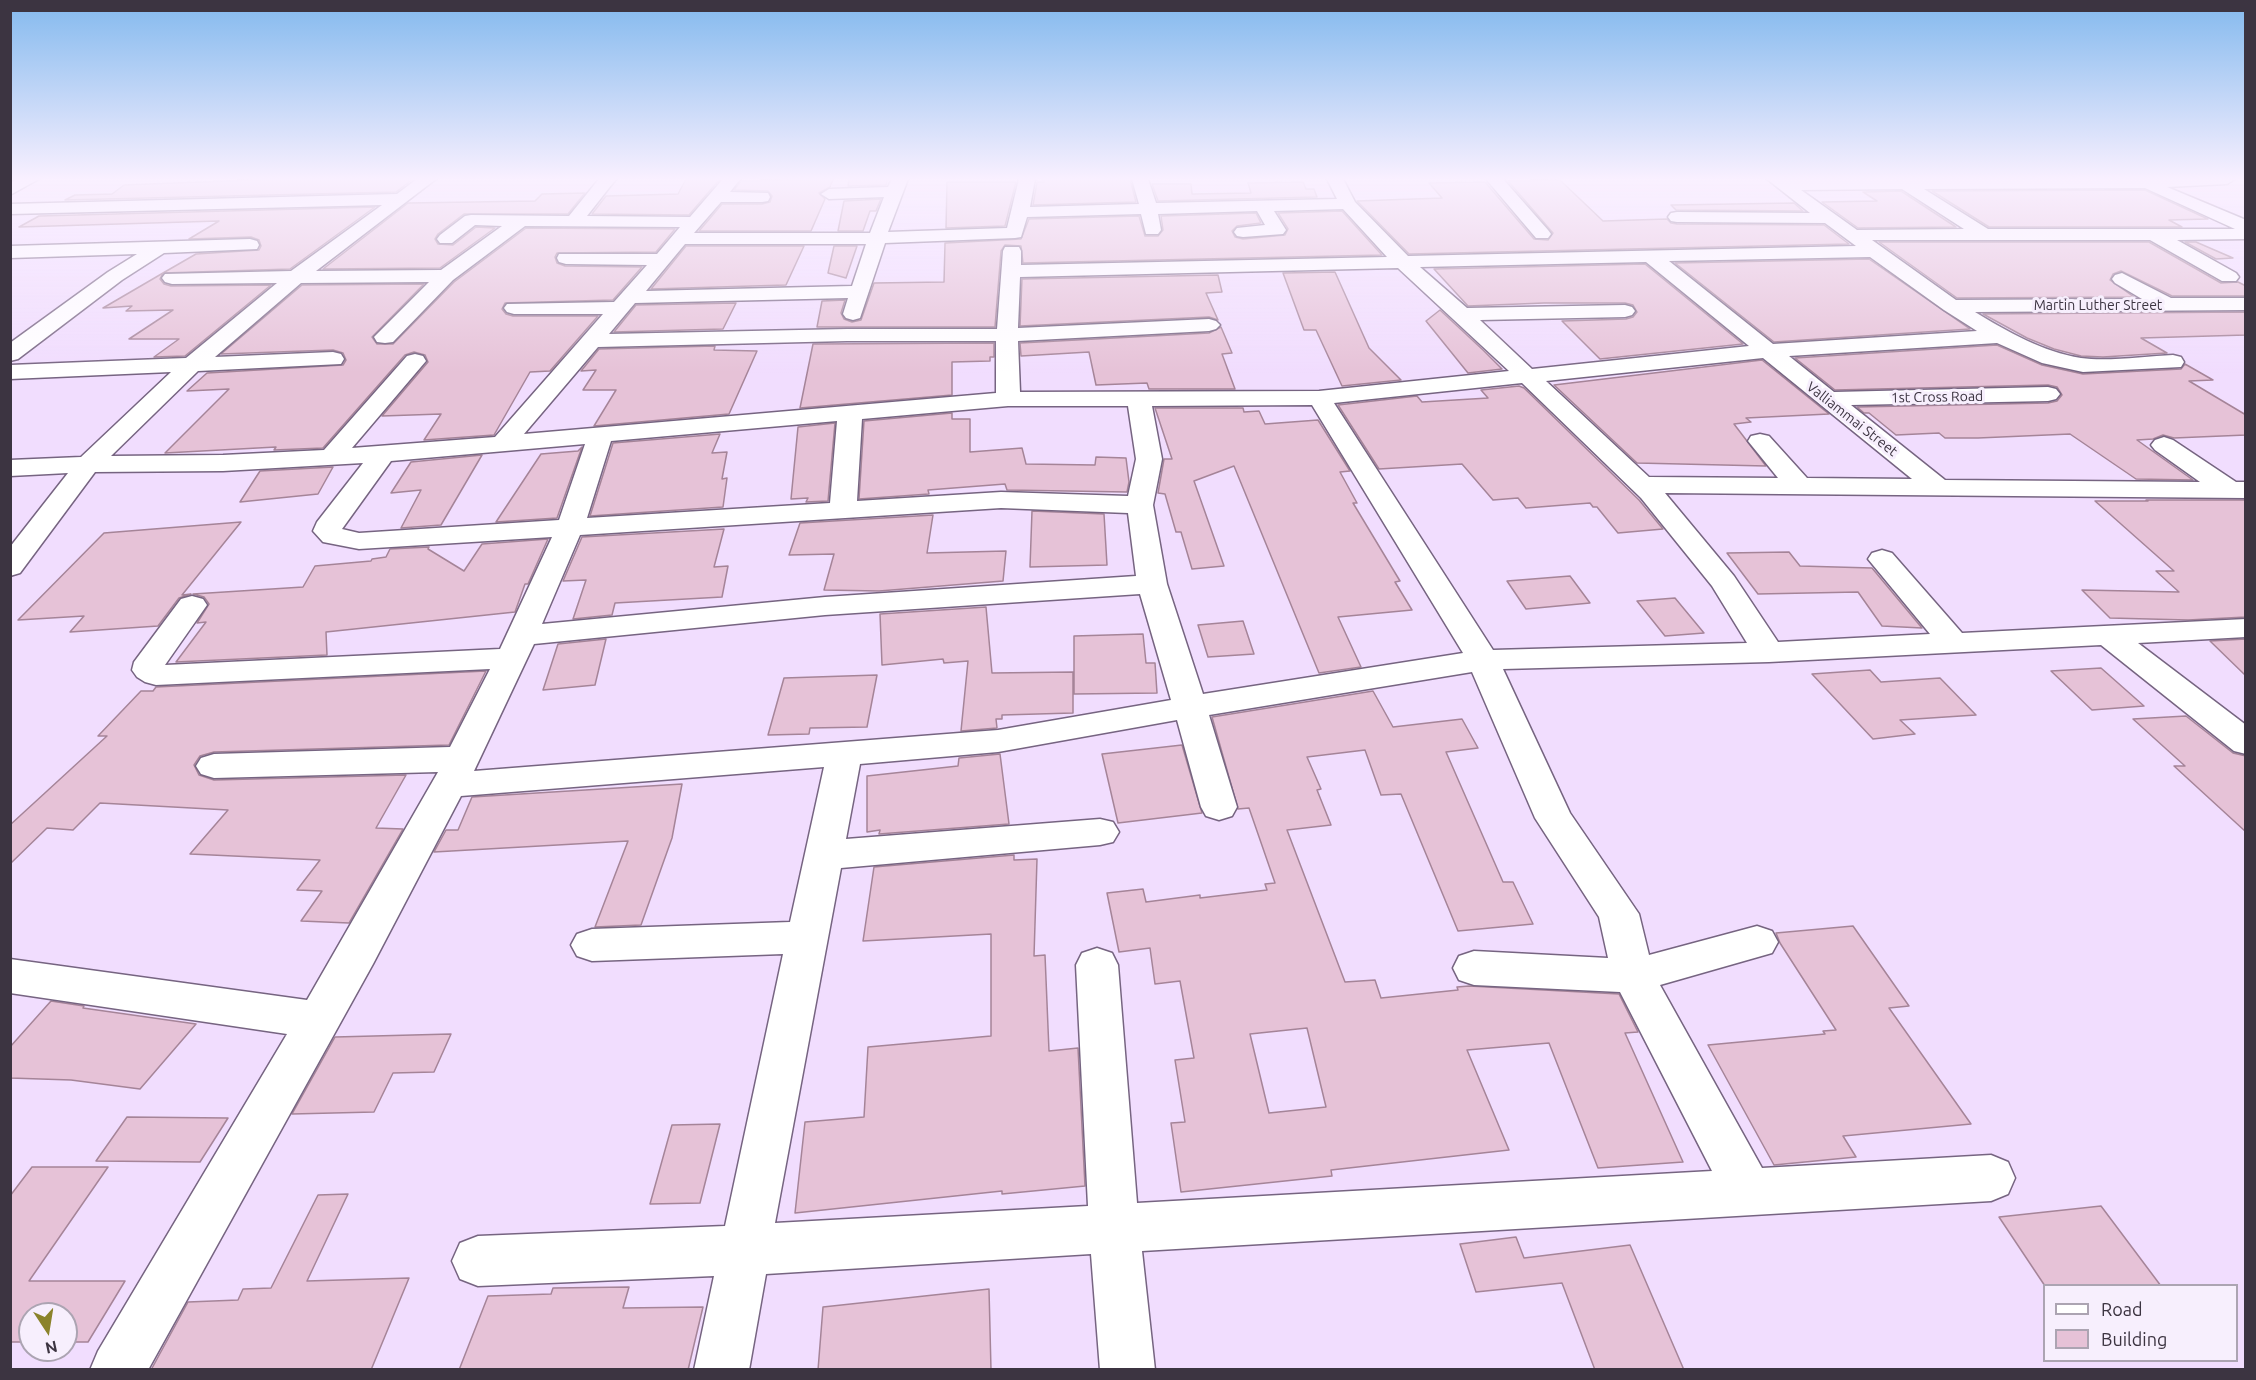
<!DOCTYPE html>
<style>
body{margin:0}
#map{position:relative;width:2256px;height:1380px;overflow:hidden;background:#f1ddfe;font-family:Ubuntu,sans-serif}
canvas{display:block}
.frame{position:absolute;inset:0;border:12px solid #3c3441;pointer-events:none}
.legend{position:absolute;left:2043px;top:1284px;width:195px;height:78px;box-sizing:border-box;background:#f7effd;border:2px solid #aca4b2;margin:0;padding:8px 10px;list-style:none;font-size:18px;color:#3c3441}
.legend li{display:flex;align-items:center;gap:12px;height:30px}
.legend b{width:30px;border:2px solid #aca4b2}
.north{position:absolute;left:18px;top:1302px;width:60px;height:60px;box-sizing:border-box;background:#f7effd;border:2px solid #aca4b2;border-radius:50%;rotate:168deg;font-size:16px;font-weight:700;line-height:24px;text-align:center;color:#3c3441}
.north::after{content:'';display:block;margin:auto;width:21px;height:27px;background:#8b832b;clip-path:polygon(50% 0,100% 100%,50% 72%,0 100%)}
</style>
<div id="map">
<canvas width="2256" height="1380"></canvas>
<div class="frame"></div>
<ul class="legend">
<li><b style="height:8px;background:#fff"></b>Road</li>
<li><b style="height:16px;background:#e6c2d7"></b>Building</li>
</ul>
<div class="north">N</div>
</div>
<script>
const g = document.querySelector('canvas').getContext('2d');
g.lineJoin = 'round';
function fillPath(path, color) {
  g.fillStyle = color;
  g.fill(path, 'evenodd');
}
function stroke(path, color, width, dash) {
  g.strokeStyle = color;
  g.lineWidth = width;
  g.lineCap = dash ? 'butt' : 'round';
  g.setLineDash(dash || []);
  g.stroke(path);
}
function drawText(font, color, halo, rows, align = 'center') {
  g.font = font + ' Ubuntu,sans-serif';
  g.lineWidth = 6;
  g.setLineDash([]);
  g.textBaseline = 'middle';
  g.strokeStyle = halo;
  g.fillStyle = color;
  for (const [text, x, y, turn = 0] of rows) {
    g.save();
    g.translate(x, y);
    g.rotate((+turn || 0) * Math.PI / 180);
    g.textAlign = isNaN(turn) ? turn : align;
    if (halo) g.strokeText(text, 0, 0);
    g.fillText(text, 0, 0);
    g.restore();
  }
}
const building = new Path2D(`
 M278 179H413L396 192 65 200 75 195 112 194 124 185Z
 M686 179H720L689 215 592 214 606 196 678 194Z
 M833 179 830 187 819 193 825 199 811 231H699L722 204H762L770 202 772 196 768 191 734 190 741 181Z
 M849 179H888L886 185 848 186Z
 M1043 179H1130L1136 202 1033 205 1037 182H1044Z
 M1560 180 1603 221 1667 219 1671 223 1677 224 1824 225 1849 244 1409 254 1357 201 1442 198 1429 183 1485 182 1534 239 1548 240 1553 233 1508 181Z
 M947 182H1016L1005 226 946 228Z
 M1303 182 1306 189H1314L1317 197 1158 201 1152 184H1191L1192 194 1251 193 1248 183Z
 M2145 190 2208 219 2169 220 2182 227H1989L1932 191Z
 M1901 191 1956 227 1858 228 1822 202 1877 201 1863 192Z
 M585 193 568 214H464L438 234 435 239 438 244 453 245 476 227 495 228 440 268 323 269 408 203 535 201 542 194Z
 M881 199 876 211H870L863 231H838L844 201Z
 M1794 203 1803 211 1676 210 1671 205Z
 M375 207 290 269 163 273 196 254 259 250 261 246 259 240 251 237 189 239 219 221 19 227 39 216Z
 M1342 211 1382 255 1023 263 1021 246 1005 245 1001 251 995 327H817L822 301 845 300 841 313 844 319 852 322 861 320 874 283 944 282 945 243 1021 239 1029 219 1139 216 1145 236H1158L1163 230 1161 216 1256 213 1261 223 1237 226 1232 231 1235 237 1243 239 1285 235 1288 229 1278 213Z
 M526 228 675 229 656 252 557 253 555 257 557 263 565 266 642 267 613 300 505 303 502 309 506 314 513 316H598L550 371 530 372 494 435 424 440 441 414 382 416 428 362 425 355 414 352 405 355 323 448 274 450 276 447 165 453 229 389 187 391 207 373 343 365 346 360 343 353 333 350 221 354 302 285 424 284 372 337 377 344H393L454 282Z
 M1879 242H2149L2221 283 2238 282 2246 286V296H2172L2121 271 2113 274 2110 280 2134 297 1957 298Z
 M2185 242H2196L2233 258 2216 259Z
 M686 246H804L786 285 651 289Z
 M834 246H857L846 278 828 273Z
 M1869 259 1970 329 1774 342 1675 263Z
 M1645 264 1743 344 1600 359 1562 321 1626 319 1633 317 1637 312 1633 305 1625 303H1544L1468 306 1434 269Z
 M1335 272 1369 348 1401 380 1342 386 1316 330H1304L1283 273Z
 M163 273 160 279 164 284 171 286 271 285 185 356 154 357 179 339H129L173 310 126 311 132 306 103 308Z
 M1218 275 1222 292 1206 293 1218 320 1209 317 1020 326 1022 279Z
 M736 303 723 329 614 332 636 305Z
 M1440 310 1483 350 1502 369 1468 373 1426 321Z
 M2246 312V335L2141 338 2167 353 2103 357 2081 356 2054 349 2027 338 1983 314Z
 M1221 327 1232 353 1222 354 1235 389H1149L1147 383 1096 385 1089 352 1021 356 1020 343 1209 333Z
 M994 343V357H990V361L952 362V395L800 408 813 344Z
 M1997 345 2042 365 2083 374 2181 369 2185 364 2213 380 2189 381 2246 415V435L2174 438 2163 435 2153 439 2137 440 2193 480 2136 479 2070 434 1978 438H1945L1939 433 1896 435 1869 413H1864L1857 407 2048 403 2057 401 2062 395 2057 387 2048 385 1835 390 1795 358Z
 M715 346 714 350 757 351 729 414 594 426 616 390H583L596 370 581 371 599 349Z
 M1762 360 1829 414 1746 418 1751 422 1734 424 1766 466 1637 463 1554 385Z
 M1519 386 1524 388 1639 500 1663 529 1618 533 1597 507H1593L1590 503 1526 508 1518 498 1493 500 1462 464 1379 469 1338 405 1417 396 1422 402 1488 398 1481 390Z
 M1155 408H1243L1244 412 1259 411 1265 424 1318 420 1350 471 1340 472 1357 503H1353L1400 581 1395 582 1412 610 1338 617 1361 667 1319 673 1234 466 1194 481 1224 566 1192 569 1181 532H1176L1165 494 1158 493 1164 459H1172Z
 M952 413V419H970V452L1022 448 1026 464 1095 465 1096 457 1126 458 1129 482 1127 492 1007 490 1005 484 928 490 929 494 859 499 864 421Z
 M835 423 828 501 806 502 808 498 791 499 798 427Z
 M720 434 712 453 727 452 722 479 727 478 723 507 590 516 613 443Z
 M582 447 557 518 496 522 541 454 578 451Z
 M482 455 441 525 401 528 421 490 391 493 411 462Z
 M333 467 318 494 240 502 260 471Z
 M2146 500H2246V617L2188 620 2110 618 2082 590 2179 592 2156 571H2174L2095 501H2148Z
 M1032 511 1104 514 1107 565 1030 567Z
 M933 515 927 553 1006 551 1003 581 879 591 824 590 834 554 789 555 800 523Z
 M241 522 182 595 191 594 179 598 158 626 70 632 84 616 18 620 104 533Z
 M724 529 714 567 728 566 722 597 615 603 612 615 573 619 586 580 563 581 582 537Z
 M548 539 528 584H525L515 612 326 632 327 655 176 662 206 622 197 623 209 604 204 597 193 594 303 587 315 566 371 561 372 559 386 557 390 549 429 547 428 549 464 571 482 544Z
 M1789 552 1800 566 1872 568 1922 628 1882 626 1858 592 1758 594 1727 553Z
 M1570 576 1590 603 1526 609 1507 581Z
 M1675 598 1704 633 1665 636 1637 601Z
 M986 607 992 673 1073 672V713L1002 715V719H996L997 728 961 731 968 661 944 663 943 659 882 665 880 614Z
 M1243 621 1254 654 1208 657 1198 625Z
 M1143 634 1146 663H1155L1157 693 1074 694V636Z
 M606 639 595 685 543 690 558 644Z
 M2246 639V676L2210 641Z
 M2101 668 2144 706 2092 710 2051 671Z
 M1870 670 1881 682 1940 678 1976 715 1900 720 1915 734 1873 739 1812 674Z
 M486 671 449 745 214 752 200 756 194 765 199 775 214 780 406 775 376 828 403 829 349 923 301 921 322 891 297 890 320 860 190 854 228 810 100 803 73 830 47 828 10 864V825L107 736H98L141 691H153L156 687Z
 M877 675 867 727 810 728 809 734 768 735 784 678Z
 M1373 691 1393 727 1462 719 1478 748 1446 752 1503 882H1513L1533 924 1458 931 1401 794 1381 795 1365 750 1307 757 1321 789 1317 790 1331 825 1287 830 1345 982 1375 980 1381 998 1458 990 1457 987 1469 986 1619 994 1638 1032 1625 1033 1683 1162 1598 1168 1549 1043 1467 1050 1509 1150 1331 1170 1332 1176 1181 1192 1171 1123 1185 1122 1175 1060 1194 1058 1180 981 1155 984 1150 948 1119 952 1107 893 1143 889 1146 902 1200 895V898L1267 890 1265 884 1275 883 1249 808 1238 809 1212 717ZM1307 1028 1326 1107 1269 1113 1250 1034Z
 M2186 716 2233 753 2246 756V832L2174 766H2185L2133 719Z
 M1182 745 1202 813 1118 823 1102 754Z
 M1000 754 1009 824 879 834 880 830 867 832V776L958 766 959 758Z
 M682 784 672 838 641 925 595 927 628 841 434 852 446 830H458L472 797Z
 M1014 855V860L1037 859 1034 956 1045 955 1049 1051 1078 1048 1085 1186 1002 1194V1191L795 1213 805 1122 864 1117 868 1047 991 1036V934L863 941 874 867Z
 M1853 926 1909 1006 1889 1008 1971 1124 1843 1136 1856 1157 1774 1165 1708 1045 1825 1034 1823 1031 1836 1030 1780 943 1776 933Z
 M51 1001 84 1006 83 1008 196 1024 140 1089 71 1080 10 1078V1047Z
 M451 1034 434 1072 393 1073 374 1112 292 1114 335 1037Z
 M127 1117 228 1118 200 1162 96 1161Z
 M720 1124 700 1203 650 1204 672 1125Z
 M32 1167H108L29 1281H125L88 1342H66V1314H30V1342H10V1196Z
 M348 1194 307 1281 409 1278 371 1370H151L188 1302 238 1300 243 1289 271 1288 318 1195Z
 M2101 1206 2161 1286H2045L1999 1217Z
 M1516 1237 1524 1258 1630 1245 1684 1370H1595L1562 1283 1476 1292 1460 1244Z
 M629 1287 623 1308 703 1307 688 1370H459L488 1296 551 1294 553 1288Z
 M989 1289 991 1370H818L823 1307Z`);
fillPath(building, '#e6c2d7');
stroke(building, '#a58498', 1.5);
const minor = new Path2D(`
 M18 179H39L10 195V183Z
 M417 179H436L316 271 441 270 502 226 475 225 452 243H440L437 239 440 235 465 216 471 215 569 216 599 179H616L587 216 690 217 723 179H740L730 192 768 193 770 197 768 201 762 202H721L694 233H870L884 197 829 199 821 194 829 189 888 187 892 179H908L888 232 1007 228 1019 179H1035L1030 207 1139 204 1132 179H1148L1156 203 1337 199 1327 179H1343L1355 202 1408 256 1856 246 1825 223 1677 222 1671 221 1668 217 1671 213 1677 212 1810 213 1767 179H2235L2227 184 2167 187 2246 220V239L2177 240 2236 273 2239 277 2236 281H2222L2150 240H1872L1956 300 2142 299 2115 283 2112 279 2115 275 2122 273 2171 298H2246V310L1975 312C2008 332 2043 352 2081 358 2107 362 2146 356 2173 355L2181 357 2184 362 2181 367 2083 372 2042 363 1997 343 1789 356 1834 392 2048 387 2056 389 2060 394 2056 399 2048 401 1851 405 1945 480 2200 482 2155 450 2151 445 2155 440 2164 437 2173 440 2236 482H2246V498L1665 493 1734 576 1778 642 1930 634 1868 559 1872 553 1882 550 1892 553 1962 633 2246 619V637L2138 643 2246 725V754L2234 751 2101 645 1769 662 1503 669 1570 813 1639 914 1649 955 1757 926 1772 931 1778 942 1772 953 1660 985 1762 1168 1991 1155 2008 1162 2015 1178 2008 1194 1991 1201 1142 1251 1155 1370H1100L1091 1254 766 1274 749 1370H694L714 1276 478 1286 460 1279 452 1261 460 1243 478 1236 725 1226 783 954 592 961 577 956 571 945 577 934 592 929 790 922 824 767 461 796 373 964 148 1370H90L98 1351 287 1034 10 993V959L307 1000 438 772 214 778 201 774 196 766 201 758 214 754 450 747 490 669 156 685 145 682 137 677 132 670 134 662 181 599 192 596 203 599 207 605 165 665 500 649 552 537 359 549 323 542 313 531 317 522 363 463 223 471 95 472 20 573 10 576V547L68 473 10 476V460L81 457 171 372 10 379V365L186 358 277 283 172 284 165 282 162 278 165 274 291 271 382 205 10 214V204L397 194ZM2145 188 2235 229H1988L1924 189ZM1902 189 1964 229 1857 230 1801 190ZM1343 209 1387 257 1021 265V251L1019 247H1005L1003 251 997 329H847L609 334 635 303 848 298 843 314 846 318 853 320 860 318 885 243 1015 238 1021 237 1027 217 1141 214 1146 234H1158L1161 230 1158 214 1257 211 1265 225 1237 228 1234 232 1237 236 1243 237 1283 234 1286 230 1274 211ZM525 226 680 227 657 254H559L557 258 559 262 566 264 647 265 614 302 507 304 504 308 507 312 514 314H603L495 437 352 448 426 361 423 356 415 354 407 356 324 450 223 455 111 456 198 371 341 364 344 359 341 354 333 352 215 357 301 283 429 282 374 337 377 342 385 343 393 342 453 280ZM685 244H866L852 286 646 291ZM1870 257 1944 310 1977 331 1773 344 1669 261ZM1646 262 1749 346 1532 369 1480 320 1625 317 1632 315 1635 311 1632 307 1625 305 1467 308 1420 267ZM1398 268 1509 371 1319 391 1020 392 1018 341 1209 331 1216 329 1220 325 1216 321 1209 319 1018 328 1020 277ZM847 341H996V393L524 434 598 347ZM1763 358 1912 479 1807 478 1769 436 1760 434 1751 436 1748 441 1778 478 1649 477 1546 381ZM1522 383 1641 498 1712 586 1747 643 1493 650 1334 403ZM1312 405 1463 653 1203 694 1167 584 1153 505 1162 459 1152 406ZM1008 406H1128L1136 459 1128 496 1001 492 857 501 862 419ZM837 421 830 503 587 518 611 441ZM585 444 559 520 359 533 342 529 391 461ZM1001 508 1128 513 1136 576 825 597 542 624 580 535ZM1140 594 1171 700 998 730 474 771 534 644 825 615ZM1472 672 1535 818 1599 917 1608 958 1474 951 1459 956 1453 968 1459 980 1474 985 1620 992 1712 1171 1137 1203 1118 965 1112 953 1097 948 1082 953 1076 965 1088 1206 775 1223 841 868 1100 845 1113 842 1119 832 1113 822 1100 819 846 839 860 764 998 752 1177 720 1201 807 1206 816 1219 820 1232 816 1237 807 1209 715Z
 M1486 179H1503L1548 230 1551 234 1548 238H1536Z
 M250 239 257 241 259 245 257 249 164 253 122 280 18 359 10 361V343L108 272 137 254 10 258V246Z`);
stroke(minor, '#766481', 3);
fillPath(minor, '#fff');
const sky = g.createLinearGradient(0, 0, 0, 373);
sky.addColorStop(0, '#83b9ee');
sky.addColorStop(0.48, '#f9f0ff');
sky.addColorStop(1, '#f9f0ff00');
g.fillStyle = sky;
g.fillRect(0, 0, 2256, 373);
drawText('14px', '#3c3441', '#f7effd', [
 ["Martin Luther Street",2098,305],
 ["1st Cross Road",1937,397,-1],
 ["Valliammai Street",1852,419,38]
]);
</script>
